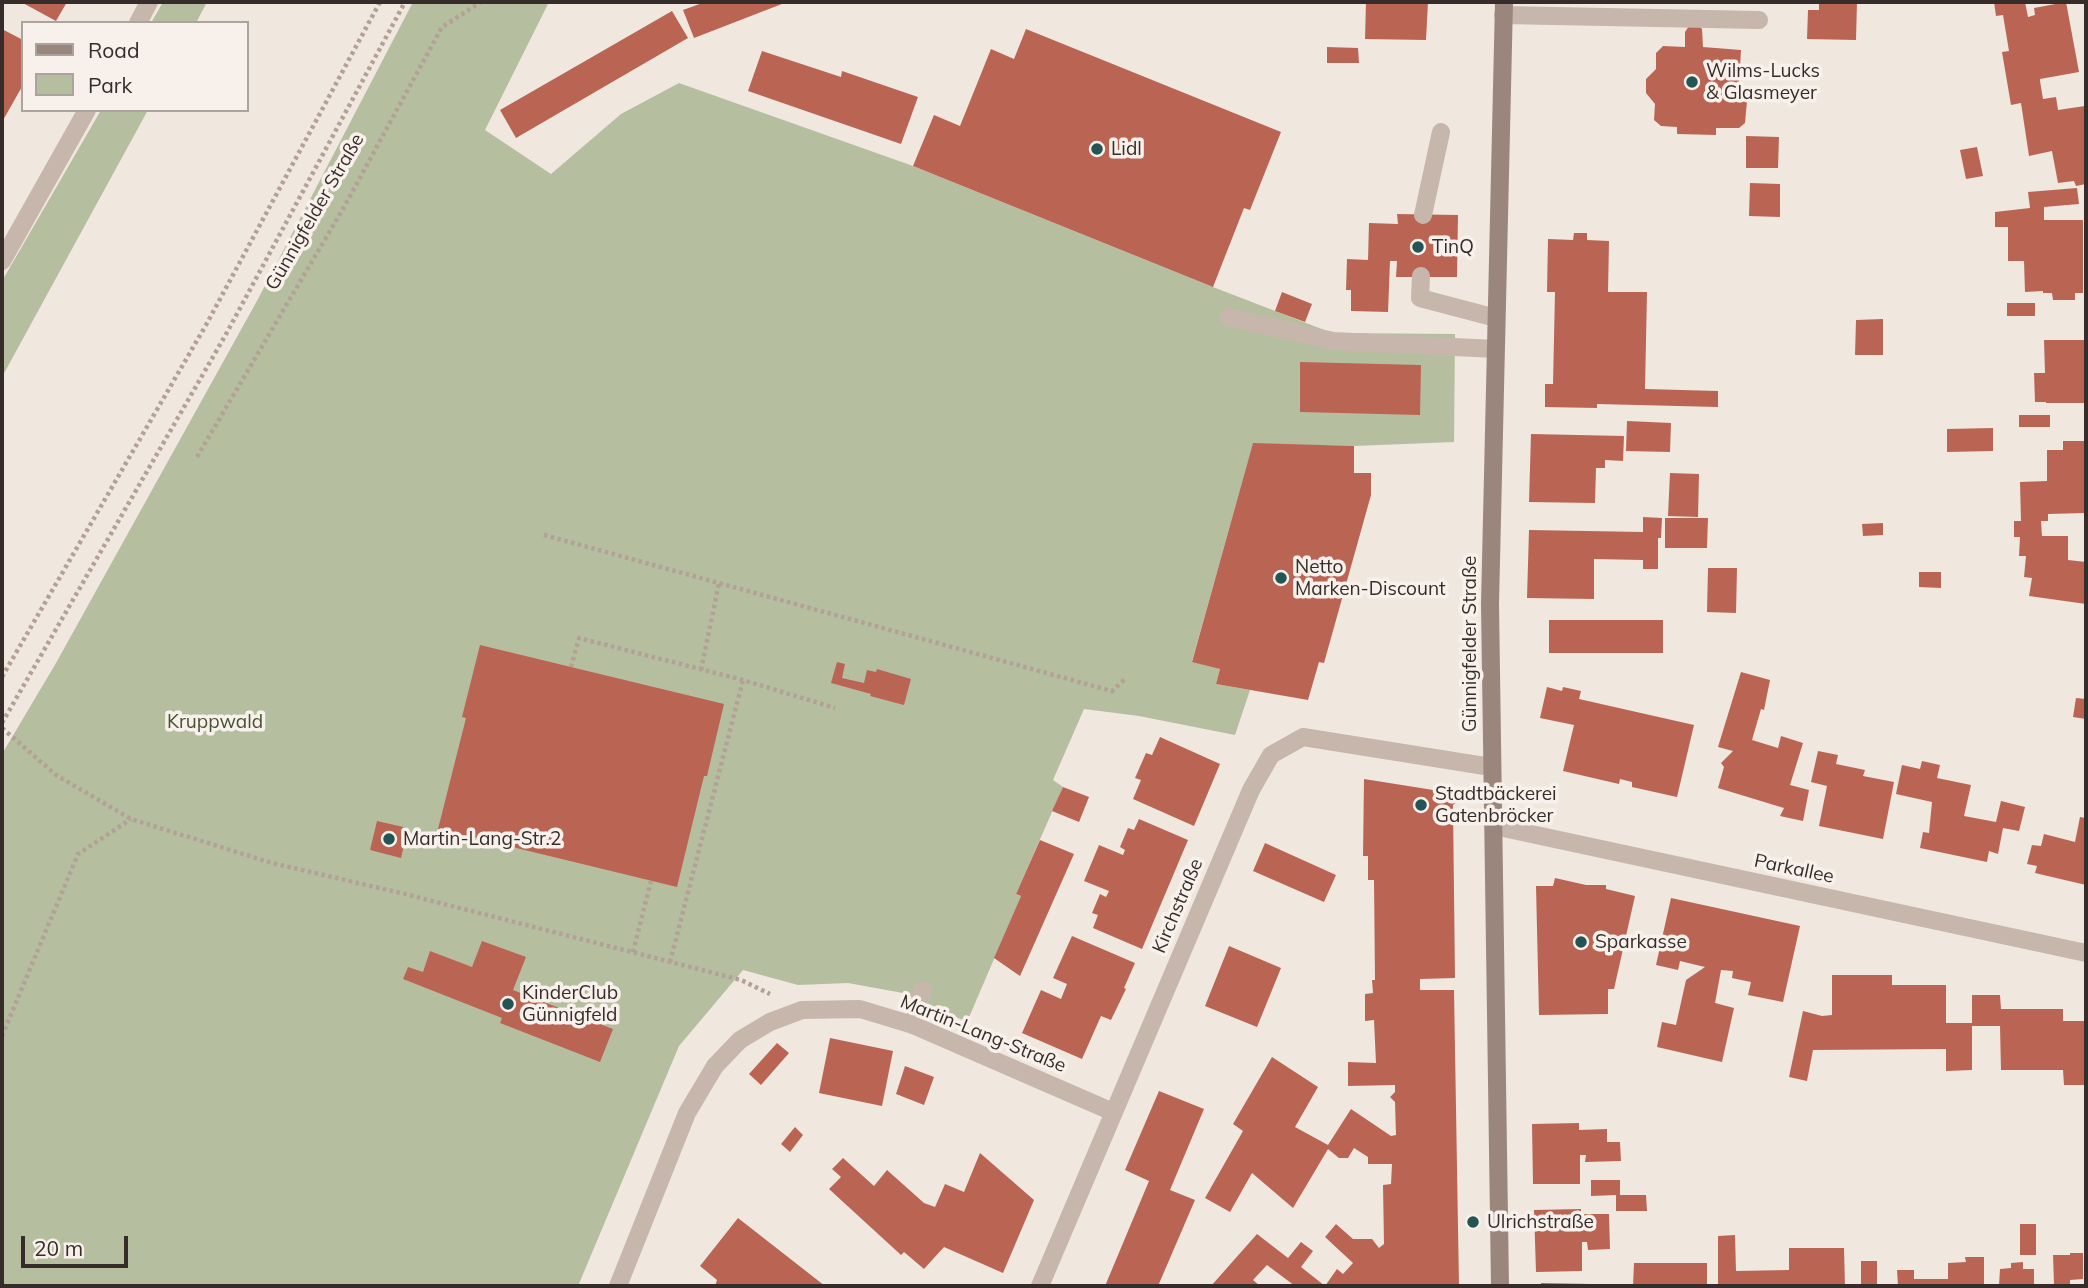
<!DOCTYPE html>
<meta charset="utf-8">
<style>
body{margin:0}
#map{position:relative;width:2088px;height:1288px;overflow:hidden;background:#f0e7df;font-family:Mulish,sans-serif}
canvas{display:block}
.frame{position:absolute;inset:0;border:4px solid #362d2a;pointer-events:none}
.legend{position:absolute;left:21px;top:21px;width:228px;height:91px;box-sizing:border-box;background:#f8f1eb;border:2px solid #aaa39e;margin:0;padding:9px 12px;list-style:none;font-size:21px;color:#362d2a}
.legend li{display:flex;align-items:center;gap:14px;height:35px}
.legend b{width:35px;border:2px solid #aaa39e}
.scale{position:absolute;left:21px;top:1236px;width:107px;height:32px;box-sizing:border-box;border:4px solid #362d2a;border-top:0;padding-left:9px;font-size:21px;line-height:24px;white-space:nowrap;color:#362d2a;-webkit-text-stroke:5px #f8f1eb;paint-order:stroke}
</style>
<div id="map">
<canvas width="2088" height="1288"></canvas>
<div class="frame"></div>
<ul class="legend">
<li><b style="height:9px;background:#9b867e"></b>Road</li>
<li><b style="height:19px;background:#b6bea0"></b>Park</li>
</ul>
<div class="scale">20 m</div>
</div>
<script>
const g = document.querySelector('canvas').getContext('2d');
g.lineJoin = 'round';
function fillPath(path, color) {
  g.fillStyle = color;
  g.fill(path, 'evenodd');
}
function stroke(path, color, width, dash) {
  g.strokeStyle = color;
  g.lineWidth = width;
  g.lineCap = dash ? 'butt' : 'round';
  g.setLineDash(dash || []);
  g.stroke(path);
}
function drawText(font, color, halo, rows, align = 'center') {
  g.font = font + ' Mulish,sans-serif';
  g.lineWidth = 7;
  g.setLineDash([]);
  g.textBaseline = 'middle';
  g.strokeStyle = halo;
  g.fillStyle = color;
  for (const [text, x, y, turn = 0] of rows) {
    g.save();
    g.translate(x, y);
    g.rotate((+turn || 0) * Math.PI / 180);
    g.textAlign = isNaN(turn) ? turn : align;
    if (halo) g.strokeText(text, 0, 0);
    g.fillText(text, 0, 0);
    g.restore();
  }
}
fillPath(new Path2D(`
 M163 2H207L196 23H151Z
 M413 2H549L485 130 551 174 621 114 679 83 913 166 1213 287 1332 333 1455 334 1454 442 1354 446 1253 444 1192 661 1220 669 1216 684 1250 690 1235 735 1139 716 1084 709 1053 780 1063 787 1016 894 1021 896 967 1022 903 993 848 983 798 985 743 970 679 1046 578 1286H2V754L56 663 258 299Z
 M101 110H148L2 377V281Z`), '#b6bea0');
fillPath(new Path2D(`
 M21 2H67L56 21Z
 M705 2H787L694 38 683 10Z
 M1366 2H1428L1426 40 1365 39Z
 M1819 2H1857L1856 40 1807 39 1808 10H1819Z
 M1994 2H2025L2028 17 2035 15 2034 8 2066 2 2079 72 2040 79V81L2043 99 2056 97 2058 110 2085 106 2086 184 2076 186 2074 181 2058 183 2052 151 2029 156 2021 103 2011 105 2002 52 2009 51 2003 15 1996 16Z
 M672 11 688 38 516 138 500 110Z
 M1689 26H1699L1702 29 1703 47 1741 50 1738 100 1747 101 1745 123 1739 128H1716V135L1677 134V127L1661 126 1654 120 1655 104 1646 93V79L1656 69V53L1663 46 1685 47V32Z
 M2 29 23 40V85L2 122Z
 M1026 29 1281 132 1250 210 1244 208 1213 287 913 166 934 115 960 126 991 49 1014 59Z
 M1327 47 1358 48 1359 63H1327Z
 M762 51 841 77 842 71 918 97 901 144 748 91Z
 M1746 136 1779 137 1778 168H1746Z
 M1977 147 1983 176 1966 179 1960 150Z
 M1750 183 1780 184V217L1749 216Z
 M2077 188 2079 204 2044 207V220H2083V293H2075V300H2053L2052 293H2043V291L2025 292 2024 261H2008V227H1995V212L2030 208 2028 192Z
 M1397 214 1458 215 1457 277H1396L1397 261H1390L1388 312 1351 311V290H1346L1347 259 1368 260 1369 223 1398 224Z
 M1574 233H1587V240L1609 241 1608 292H1647L1645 389 1718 391V407L1597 404V408L1545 407V384H1553L1555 292H1547L1548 239 1573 240Z
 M1282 292 1312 304 1305 322 1275 311Z
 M2007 303H2035V316H2007Z
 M1883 319V355H1855L1856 320Z
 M2044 340H2085L2086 403H2046V402H2035L2034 373H2045Z
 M1300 362 1421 365 1420 415 1300 412Z
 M2019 415H2050V427H2019Z
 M1627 421 1671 423 1670 452 1626 451Z
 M1993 428V451L1947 452V429Z
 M1531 434 1624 436 1623 461 1605 460V468H1596L1595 503 1529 502Z
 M2063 441H2086V513L2048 514V521H2041L2042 536H2068V560L2086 562V604L2029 596 2032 578 2024 577 2026 556H2019L2020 537H2014V521H2021L2020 482 2047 481V450H2063Z
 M1253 443 1354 446V473H1371V495L1324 663 1319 662 1308 700 1216 684 1220 669 1192 662Z
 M1670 473 1699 474 1698 517 1668 516Z
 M1643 517 1662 518 1661 538H1658V569H1643V560L1594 559V599L1527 598 1529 530 1643 532Z
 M1665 518H1708L1707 548H1665Z
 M1883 523V535L1863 536 1862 524Z
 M1708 568H1737L1736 613 1707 612Z
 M1919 572H1941V588L1919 587Z
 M1549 620H1663V653H1549Z
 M480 645 724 704 707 776H704L677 887 438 829 466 718 462 717Z
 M837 662 845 664 842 678 864 683 867 670 876 672 877 669 911 679 904 705 870 696 871 694 831 683Z
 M1741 672 1770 680 1764 710 1761 709 1752 740 1778 748 1781 736 1803 743 1790 785 1809 790 1803 821 1780 816 1784 808 1718 788 1724 767 1721 763 1733 751 1718 747Z
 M1547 687 1562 691 1563 687 1581 691 1579 699 1694 725 1677 797 1632 787V782L1620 779 1619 784 1563 771 1574 725 1540 718Z
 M2076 698 2086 699V719L2073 717Z
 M1160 737 1220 764 1194 826 1133 799 1141 780 1135 778 1146 753 1152 755Z
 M1818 751 1838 755 1836 764 1865 770 1863 776 1894 782 1883 839 1819 826 1827 786 1811 782Z
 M1922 761 1940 765 1937 778 1971 785 1964 816 1996 822 2001 801 2025 807 2019 831 2003 828 1998 854 1989 851 1987 862 1920 848 1923 832 1929 833 1932 802 1896 794 1902 765 1920 769Z
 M1364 779 1446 792 1448 789 1459 799 1453 805 1455 978 1420 979V990H1454L1459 1286H1295L1267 1265 1253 1280 1260 1286H1211L1257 1234 1288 1258 1301 1242 1313 1251 1301 1267 1325 1286 1337 1269 1343 1274 1353 1263 1325 1237 1336 1224 1353 1239H1372L1379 1248 1384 1244 1383 1185 1391 1184 1392 1164H1368V1157L1354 1148 1348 1158H1339L1328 1149 1293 1208 1252 1173 1230 1212 1205 1198 1243 1131 1233 1124 1272 1057 1318 1087 1295 1127 1328 1145 1351 1109 1391 1136 1396 1135 1395 1102 1390 1097 1395 1092V1085L1348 1086V1062L1376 1063 1374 1020 1365 1021V994L1373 993 1372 980H1375L1374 880H1368V856H1363Z
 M1063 787 1089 797 1079 822 1052 811Z
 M2080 817 2086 818V885L2035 873 2037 866 2027 864 2032 845 2041 846 2044 834 2075 842Z
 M1139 819 1188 840 1142 949 1093 928 1098 915 1092 913 1100 894 1106 897 1109 891 1084 881 1099 845 1123 855 1125 850 1120 847 1128 828 1134 830Z
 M377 821 408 828 401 858 370 850Z
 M1040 840 1074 854 1020 976 994 958 1021 896 1016 894Z
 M1265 843 1336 875 1324 902 1253 871Z
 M1555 878 1586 885H1606V889L1635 896 1614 989H1608V1014L1539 1015 1536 886H1553Z
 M1671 898 1800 926 1783 1002 1748 995 1751 982 1732 978 1733 971 1721 970 1715 1003 1734 1008 1722 1062 1657 1047 1662 1022 1676 1025 1686 980 1705 967 1680 961 1678 970 1656 965Z
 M1072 936 1135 963 1124 988 1126 989 1111 1020 1101 1016 1082 1059 1022 1033 1041 990 1061 999 1067 984 1053 978Z
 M482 941 526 957 513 990 613 1029 600 1062 500 1023 502 1018 403 979 408 967 423 972 430 951 472 967Z
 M1229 946 1281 968 1257 1027 1205 1006Z
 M1832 975H1892V985H1946V1023H1972V995H2000L2001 1009H2063V1021H2086V1085H2064L2063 1070H2001L2000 1026H1972V1070L1946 1071V1049L1813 1050 1807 1081 1789 1077 1803 1011 1822 1016 1832 1015Z
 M830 1038 893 1051 882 1106 819 1093Z
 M777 1043 789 1053 761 1085 749 1074Z
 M905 1066 934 1077 924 1105 896 1094Z
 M1159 1091 1204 1109 1170 1190 1195 1200 1158 1286H1105L1149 1181 1125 1170Z
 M1579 1123V1130L1607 1129V1142H1620L1621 1161 1585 1162 1586 1155H1580V1184H1533L1532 1124Z
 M795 1127 803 1135 790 1152 781 1144Z
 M980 1153 1034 1200 1003 1273 944 1247 924 1269 904 1252 901 1255 829 1189 841 1177 832 1169 843 1158 874 1186 887 1170 924 1203 935 1207 945 1184 964 1192Z
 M1591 1180H1620V1195H1646L1647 1211H1616V1195L1591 1196Z
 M1581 1209V1214H1609L1610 1249 1588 1250 1587 1242H1582V1271L1536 1272 1534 1210Z
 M738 1218 825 1286H715L717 1280 700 1266Z
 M2020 1224H2036V1255H2020Z
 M1735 1235 1736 1271 1789 1270V1248H1844L1845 1286H1718V1236Z
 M2070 1253H2083V1279L2070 1280V1284H2054L2053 1255H2070Z
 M1965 1257H1984V1286H1898L1897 1270H1914V1279H1948V1263L1966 1262Z
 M1861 1261H1877V1286H1861Z
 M2023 1262V1269H2034V1286H1999L2000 1269 2011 1268V1263Z
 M1634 1263H1707V1286H1633Z
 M1541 1283 1592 1284V1286H1541Z`), '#ba6554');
stroke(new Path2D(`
 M197 457 344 207 442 27 481 2
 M544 535 1112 691 1125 679
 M571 667 579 638 743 680 835 708
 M701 670 719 583
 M2 677 206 325 380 2
 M2 723 225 336 405 2
 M2 728 56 775 131 819 272 863 405 894 741 980 770 994
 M633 952 651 881
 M670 962 743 680
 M2 1036 78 854 131 819
 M2 1285 6 1286`), '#b3a196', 4.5, [3.5, 3.5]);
stroke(new Path2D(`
 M1503 15 1759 20
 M1423 215 1441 132
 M1421 276 1420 298 1496 318
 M1229 317 1333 341 1495 349
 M913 1025 923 990`), '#c7b6ac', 18);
stroke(new Path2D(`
 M138 23 149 2
 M2 261 87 110
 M1494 826 2086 953
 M618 1286 687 1113 715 1066 740 1040 770 1022 802 1010 860 1009 913 1025 1113 1112
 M1040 1286 1251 790 1271 755 1303 737 1491 767`), '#c7b6ac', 18);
stroke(new Path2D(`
 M1500 1286 1490 604 1504 2`), '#9b867e', 18);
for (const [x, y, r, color] of [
 [1692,82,7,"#245453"],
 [1097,149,7,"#245453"],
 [1418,247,7,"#245453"],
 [1281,578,7,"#245453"],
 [1421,805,7,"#245453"],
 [389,839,7,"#245453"],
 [1581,942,7,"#245453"],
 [508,1004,7,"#245453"],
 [1473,1222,7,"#245453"]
]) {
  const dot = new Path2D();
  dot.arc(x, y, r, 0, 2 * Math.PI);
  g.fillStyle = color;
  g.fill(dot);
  stroke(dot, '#f8f1eb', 2.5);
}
drawText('19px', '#362d2a', '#f8f1eb', [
 ["Wilms-Lucks",1706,71],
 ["& Glasmeyer",1706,93],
 ["Lidl",1111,149],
 ["TinQ",1432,247],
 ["Netto",1295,567],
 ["Marken-Discount",1295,589],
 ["Stadtbäckerei",1435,794],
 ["Gatenbröcker",1435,816],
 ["Martin-Lang-Str.2",403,839],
 ["Sparkasse",1595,942],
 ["KinderClub",522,993],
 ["Günnigfeld",522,1015],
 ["Ulrichstraße",1487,1222]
], 'left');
drawText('19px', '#362d2a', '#f8f1eb', [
 ["Günnigfelder Straße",315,212,-60],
 ["Günnigfelder Straße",1470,644,-90],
 ["Parkallee",1794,869,12],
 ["Kirchstraße",1178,906,-67],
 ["Martin-Lang-Straße",983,1034,22]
]);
drawText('19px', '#485230', '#f8f1eb', [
 ["Kruppwald",215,722]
]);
</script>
